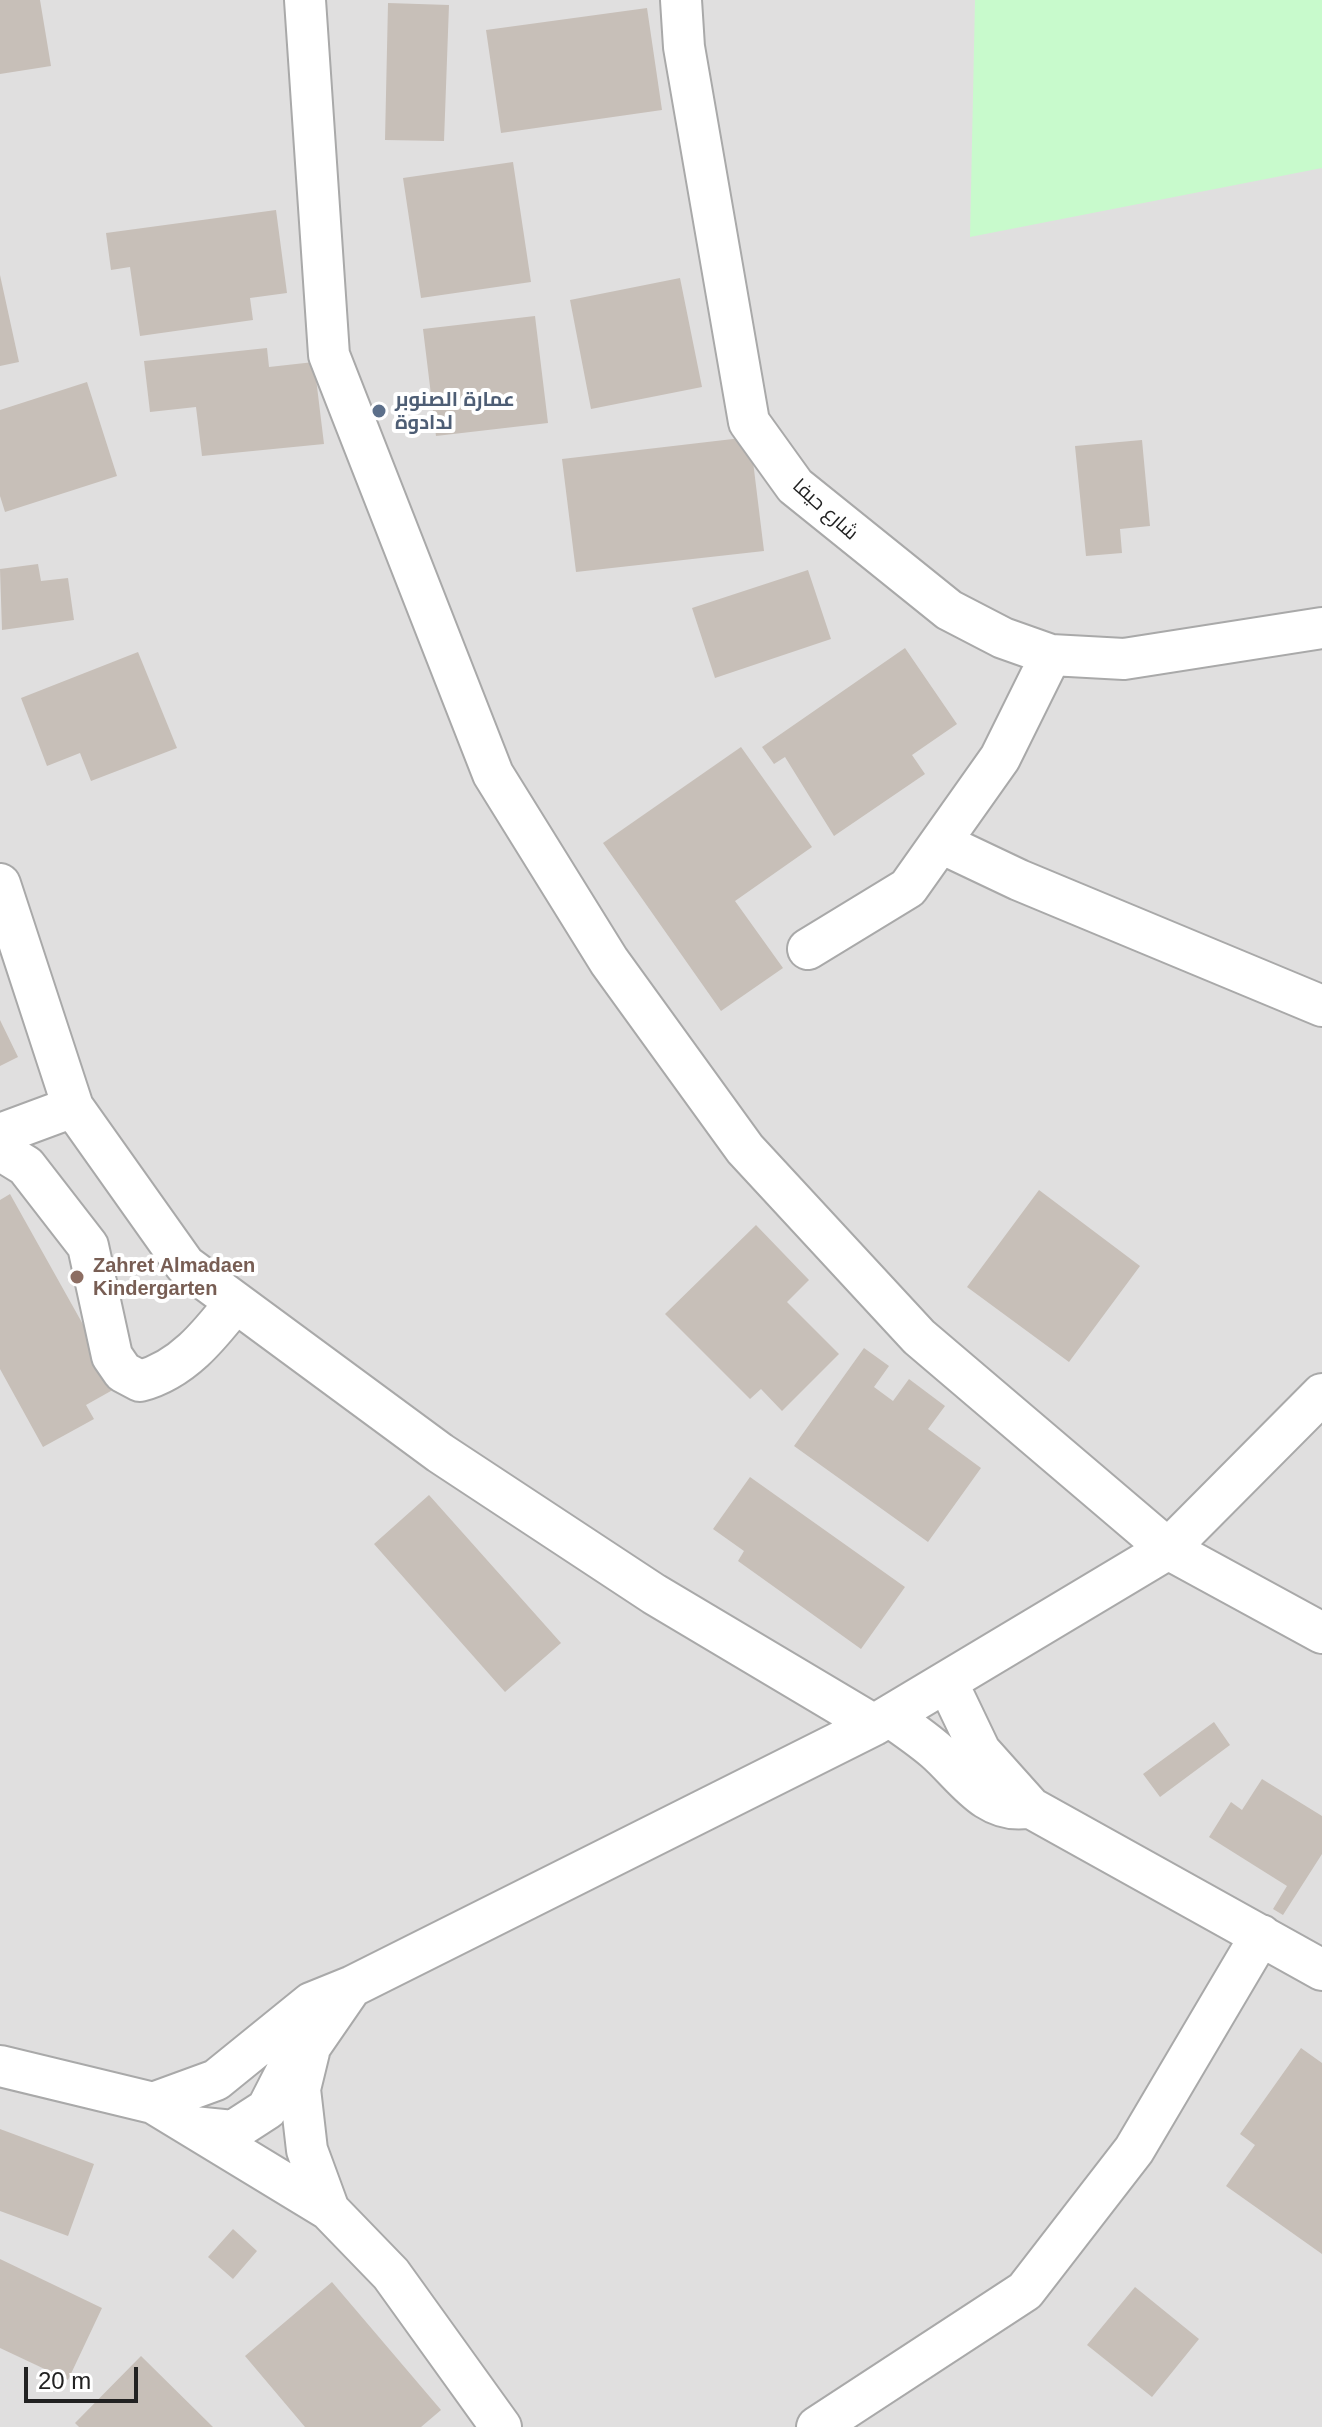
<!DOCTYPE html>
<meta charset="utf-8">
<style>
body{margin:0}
#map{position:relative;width:1322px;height:2427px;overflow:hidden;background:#f2efe9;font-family:Arial,sans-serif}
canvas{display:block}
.scale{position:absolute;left:24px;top:2367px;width:114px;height:36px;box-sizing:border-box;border:4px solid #222;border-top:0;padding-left:10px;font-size:24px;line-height:28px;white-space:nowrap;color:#222;-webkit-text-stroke:6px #fff;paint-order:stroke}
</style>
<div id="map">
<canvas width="1322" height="2427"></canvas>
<div class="scale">20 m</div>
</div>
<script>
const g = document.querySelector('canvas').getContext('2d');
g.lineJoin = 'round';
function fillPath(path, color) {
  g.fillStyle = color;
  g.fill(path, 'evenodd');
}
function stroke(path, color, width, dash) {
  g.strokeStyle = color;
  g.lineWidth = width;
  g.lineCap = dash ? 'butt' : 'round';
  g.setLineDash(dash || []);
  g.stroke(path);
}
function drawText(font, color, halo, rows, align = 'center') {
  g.font = font + ' Arial,Cairo,sans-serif';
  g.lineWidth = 8;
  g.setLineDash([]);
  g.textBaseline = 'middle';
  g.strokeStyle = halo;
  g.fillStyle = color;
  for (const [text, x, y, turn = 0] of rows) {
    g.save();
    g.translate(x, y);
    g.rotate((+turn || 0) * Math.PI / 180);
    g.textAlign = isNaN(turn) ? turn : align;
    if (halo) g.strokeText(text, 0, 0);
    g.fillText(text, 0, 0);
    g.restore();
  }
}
fillPath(new Path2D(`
 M0 0H1322V2427H0Z`), '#e0dfdf');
fillPath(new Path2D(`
 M975 0H1322V168L970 237Z`), '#c8facc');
fillPath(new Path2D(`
 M0 0H40L51 66 0 74Z
 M388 3 449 5 444 141 385 140Z
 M647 8 662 110 501 133 486 30Z
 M513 162 531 282 421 298 403 178Z
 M276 210 287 293 250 298 253 320 140 336 130 267 111 270 106 233Z
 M0 275 19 362 0 366Z
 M680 278 702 387 591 409 570 300Z
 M535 316 548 423 436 436 423 329Z
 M267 348 269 367 314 362 324 444 202 456 196 407 150 412 144 361Z
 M87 382 117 476 5 512 0 496V410Z
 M750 437 764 551 576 572 562 459Z
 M1142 440 1150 526 1120 529 1122 553 1086 556 1075 446Z
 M38 564 41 581 68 578 74 620 2 630 0 569Z
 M808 570 831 639 715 678 692 608Z
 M905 648 957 724 912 755 925 774 834 836 785 757 774 764 762 747Z
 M138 652 177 748 91 781 80 753 47 766 21 698Z
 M741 747 812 847 735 901 783 968 721 1011 603 843Z
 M0 1020 18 1057 0 1066Z
 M1039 1190 1140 1266 1069 1362 967 1287Z
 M10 1194 118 1387 86 1405 94 1419 43 1447 0 1369V1200Z
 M756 1225 809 1280 787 1302 839 1354 782 1411 761 1389 750 1399 665 1314Z
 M864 1348 889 1366 874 1387 893 1401 909 1379 945 1406 928 1429 981 1468 928 1542 794 1446Z
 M750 1477 905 1587 861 1649 738 1561 744 1551 713 1529Z
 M429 1495 561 1643 505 1692 374 1544Z
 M1214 1722 1230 1745 1160 1797 1143 1774Z
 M1262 1779 1322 1816V1854L1283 1915 1273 1909 1287 1886 1209 1837 1231 1802 1242 1810Z
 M1301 2048 1322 2063V2254L1226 2186 1255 2145 1240 2134Z
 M0 2129 94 2164 68 2236 0 2211Z
 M233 2229 257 2251 233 2279 208 2257Z
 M0 2259 102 2308 68 2380 0 2348Z
 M332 2282 441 2410 421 2427H305L245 2356Z
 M1135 2287 1199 2339 1152 2397 1087 2345Z
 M141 2356 213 2427H79L75 2423Z`), '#c7bfb8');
const minor = new Path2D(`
 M305 0 329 355 493 774 609 961 745 1149 919 1337 1168 1549 1322 1633
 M681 0 684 47 749 422 795 486 949 610 1003 638 1051 655 1124 659 1322 628
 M941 843 1019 880 1322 1006
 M0 884 73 1107 185 1265 440 1453 654 1594 874 1725
 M808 949 908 888 1000 758 1051 655
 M0 1134 73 1107
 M0 1150 26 1166 88 1246 112 1356 123 1372 140 1381C182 1370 209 1336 235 1303
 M947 1682 980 1751 1031 1808 1322 1970
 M889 1716C905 1727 921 1738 935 1750 963 1774 985 1814 1027 1808
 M309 2052 300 2089 307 2150 329 2210
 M0 2066 153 2103 329 2210 391 2274 501 2427
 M153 2103 216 2080 311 2003 353 1986 874 1725 1168 1549 1322 1394
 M193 2127 233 2131 267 2109 286 2072 310 2047 350 1989
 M817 2427 1025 2291 1134 2150 1261 1935`);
stroke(minor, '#a9a9a9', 44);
stroke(minor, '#fff', 40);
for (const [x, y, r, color] of [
 [379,411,8,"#5c6f8a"],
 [77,1277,8,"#8d6e63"]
]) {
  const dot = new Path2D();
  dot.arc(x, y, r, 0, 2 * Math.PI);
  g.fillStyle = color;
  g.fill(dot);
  stroke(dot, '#fff', 3);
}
drawText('bold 20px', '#4e5e75', '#fff', [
 ["عمارة الصنوبر",395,400],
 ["لدادوة",395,423]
], 'left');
drawText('20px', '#222', '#fff', [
 ["شارع حيفا",825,510,42]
]);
drawText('bold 20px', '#785e54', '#fff', [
 ["Zahret Almadaen",93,1266],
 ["Kindergarten",93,1289]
], 'left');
</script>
